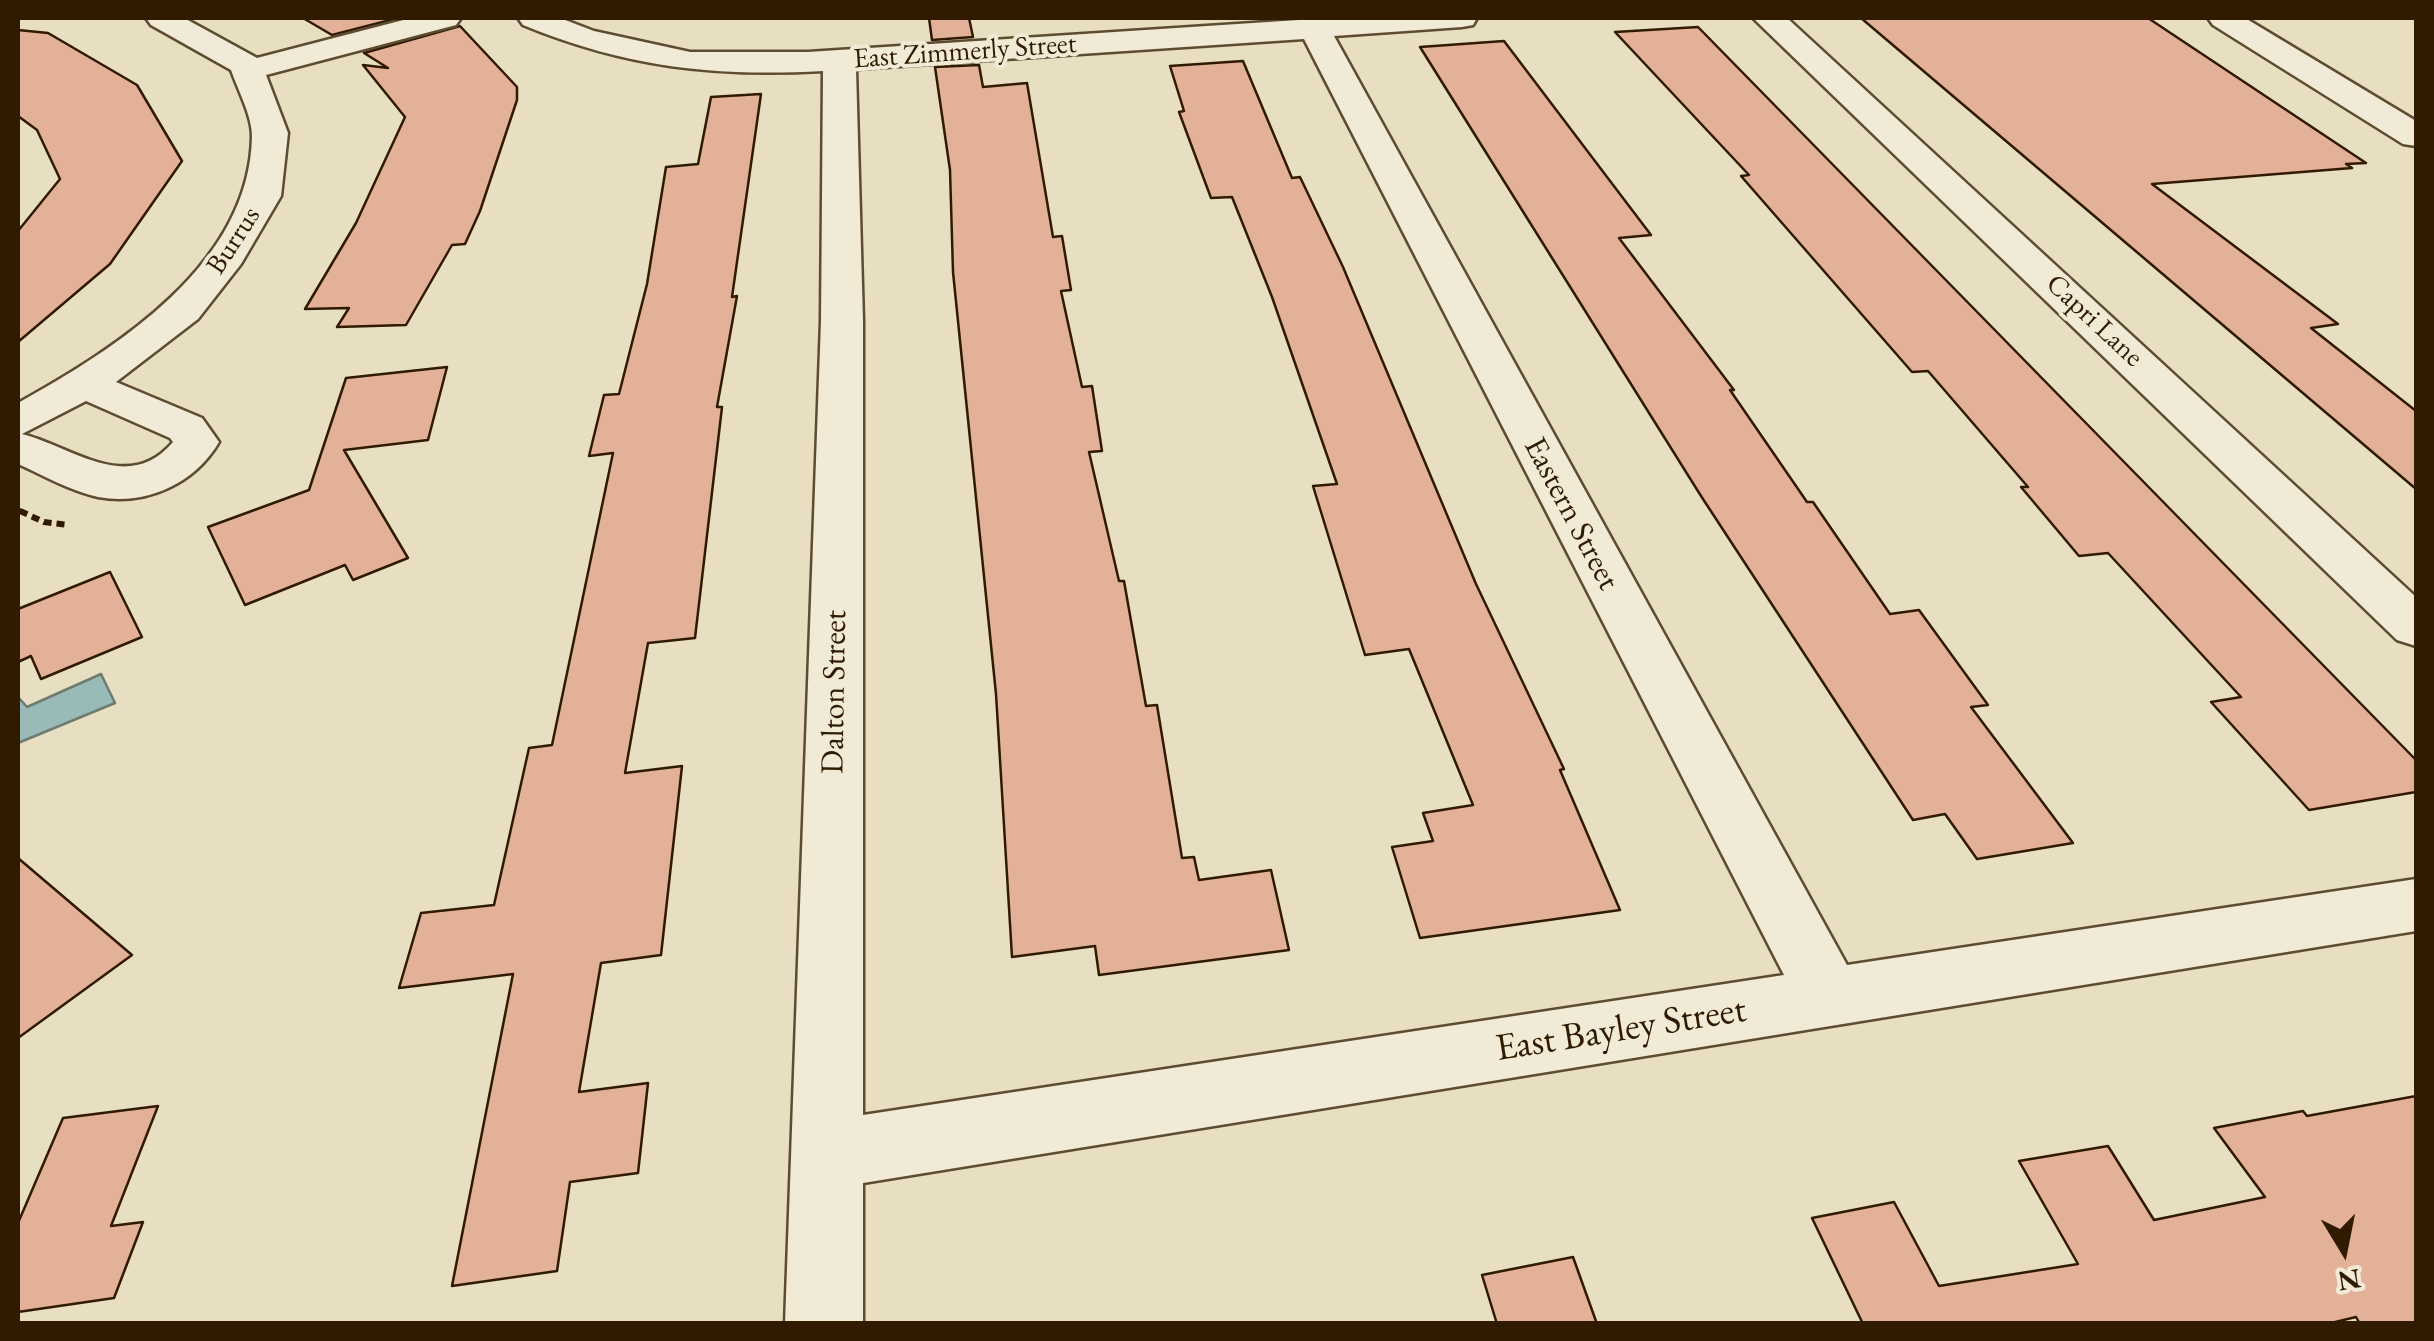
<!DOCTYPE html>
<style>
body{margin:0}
#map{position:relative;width:2434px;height:1341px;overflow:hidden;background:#e8dec2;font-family:"EB Garamond",serif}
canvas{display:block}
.frame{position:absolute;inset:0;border:20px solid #301b00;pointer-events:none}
.north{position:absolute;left:2294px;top:1201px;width:100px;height:100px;-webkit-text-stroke:8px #f0ead7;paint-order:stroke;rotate:170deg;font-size:28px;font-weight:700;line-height:40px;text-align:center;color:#301b00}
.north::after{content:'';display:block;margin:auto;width:35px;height:45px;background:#301b00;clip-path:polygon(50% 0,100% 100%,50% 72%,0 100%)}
</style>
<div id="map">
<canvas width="2434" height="1341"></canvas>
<div class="frame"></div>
<div class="north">N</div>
</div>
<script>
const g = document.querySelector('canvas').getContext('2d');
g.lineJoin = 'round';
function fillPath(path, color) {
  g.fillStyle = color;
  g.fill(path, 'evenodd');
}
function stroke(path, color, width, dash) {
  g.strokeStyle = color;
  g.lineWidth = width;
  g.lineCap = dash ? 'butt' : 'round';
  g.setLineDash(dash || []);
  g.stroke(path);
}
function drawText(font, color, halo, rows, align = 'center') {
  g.font = font + ' "EB Garamond",serif';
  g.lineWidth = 8;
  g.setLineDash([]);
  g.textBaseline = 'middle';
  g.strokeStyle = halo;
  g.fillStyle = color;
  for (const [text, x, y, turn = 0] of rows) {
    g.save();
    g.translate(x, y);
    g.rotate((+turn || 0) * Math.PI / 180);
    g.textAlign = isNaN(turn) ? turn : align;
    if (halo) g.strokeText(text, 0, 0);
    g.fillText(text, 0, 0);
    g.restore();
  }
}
const water = new Path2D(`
 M101 674 115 703 18 743V697L27 707Z`);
fillPath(water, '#98bbb8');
stroke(water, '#6e7b6e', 2.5);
const building = new Path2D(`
 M303 18H398L332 35Z
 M929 18H969L973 37 932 40Z
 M1861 18H2148L2366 163 2346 164 2352 168 2152 184 2338 324 2311 328 2416 411V489Z
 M460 26 517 87V100L480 211 465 244 452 245 406 325 337 327 349 308 305 309 356 223 405 117 363 65 388 68 364 53Z
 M1698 27 2416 760V792L2309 810 2211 702 2241 697 2108 553 2079 556 2021 487H2028L1928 371 1912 372 1741 176 1749 175 1615 32Z
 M18 30 48 33 137 85 182 161 110 264 18 342V231L60 179 37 130 18 116Z
 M1504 41 1651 235 1619 238 1734 390H1730L1807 502H1813L1890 614 1919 610 1988 705 1971 707 2073 843 1977 859 1945 814 1913 820 1701 496 1420 47Z
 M1243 61 1292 178 1300 177 1343 267 1476 584 1564 769 1560 770 1620 910 1420 938 1392 847 1433 841 1423 813 1473 805 1409 649 1365 655 1313 486 1337 484 1272 297 1232 197 1211 198 1179 112 1184 111 1170 66Z
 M979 65 983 87 1027 83 1053 237 1062 236 1071 290 1061 291 1082 387 1092 386 1102 451 1089 452 1119 581H1124L1146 706 1157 705 1182 858 1194 857 1199 880 1271 870 1289 950 1099 975 1095 946 1012 957 996 694 953 272 950 170 935 67Z
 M761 94 732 297 737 296 717 407H722L695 638 648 643 625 773 682 766 661 955 601 963 579 1092 648 1083 638 1173 570 1182 557 1271 452 1286 513 974 399 988 421 913 494 905 529 748 552 745 613 453 589 456 604 395 619 394 647 284 666 167 698 164 711 97Z
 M447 367 428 440 344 450 408 558 353 580 345 565 245 605 208 527 309 490 346 378Z
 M110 572 142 637 41 679 31 656 18 662V609Z
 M18 858 132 955 18 1038Z
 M2416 1096V1324H2360L2356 1317 2327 1324H1863L1812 1218 1894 1202 1939 1286 2078 1264 2019 1161 2108 1146 2154 1220 2265 1197 2214 1128 2303 1111 2307 1116Z
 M158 1106 111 1226 143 1222 114 1298 18 1312V1223L63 1118Z
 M1573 1257 1597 1324H1497L1482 1275Z`);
fillPath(building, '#e3b098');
stroke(building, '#301b00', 2.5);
const street = new Path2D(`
 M146 18H184L257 58 411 18H461L456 25 266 75 288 133 281 196 241 264 198 319 116 382 202 418 219 442C195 483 147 506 98 497 70 491 43 475 18 464V403C117 348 250 264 252 136 252 116 238 90 231 70L151 25ZM86 401 170 438 173 442C128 495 73 447 22 434Z
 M518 18H560L594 31 690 52H808L1314 19 1477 18 1473 25 1462 27 1334 36 1847 965 2416 879V931L863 1183V1324H785L821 321 823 71C713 77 625 67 523 25ZM1304 39 1784 975 863 1115V321L856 69Z
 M1753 18H1787L2416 597V646L2397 640Z
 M2208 18H2245L2416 121V146L2403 144 2213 25Z`);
stroke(street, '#5e4c30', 5);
stroke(new Path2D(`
 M18 510 25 513`), '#301b00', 5, [6, 4]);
stroke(new Path2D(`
 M20 511 44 522 69 525`), '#301b00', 6, [8, 5]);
fillPath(street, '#f0ead7');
drawText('28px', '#301b00', '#f0ead7', [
 ["East Zimmerly Street",965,52,-4],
 ["Burrus",234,241,-57],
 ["Capri Lane",2094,321,43]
]);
drawText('32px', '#301b00', '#f0ead7', [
 ["Eastern Street",1571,514,62],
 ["Dalton Street",835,692,-89]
]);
drawText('38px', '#301b00', '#f0ead7', [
 ["East Bayley Street",1621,1030,-9]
]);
</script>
